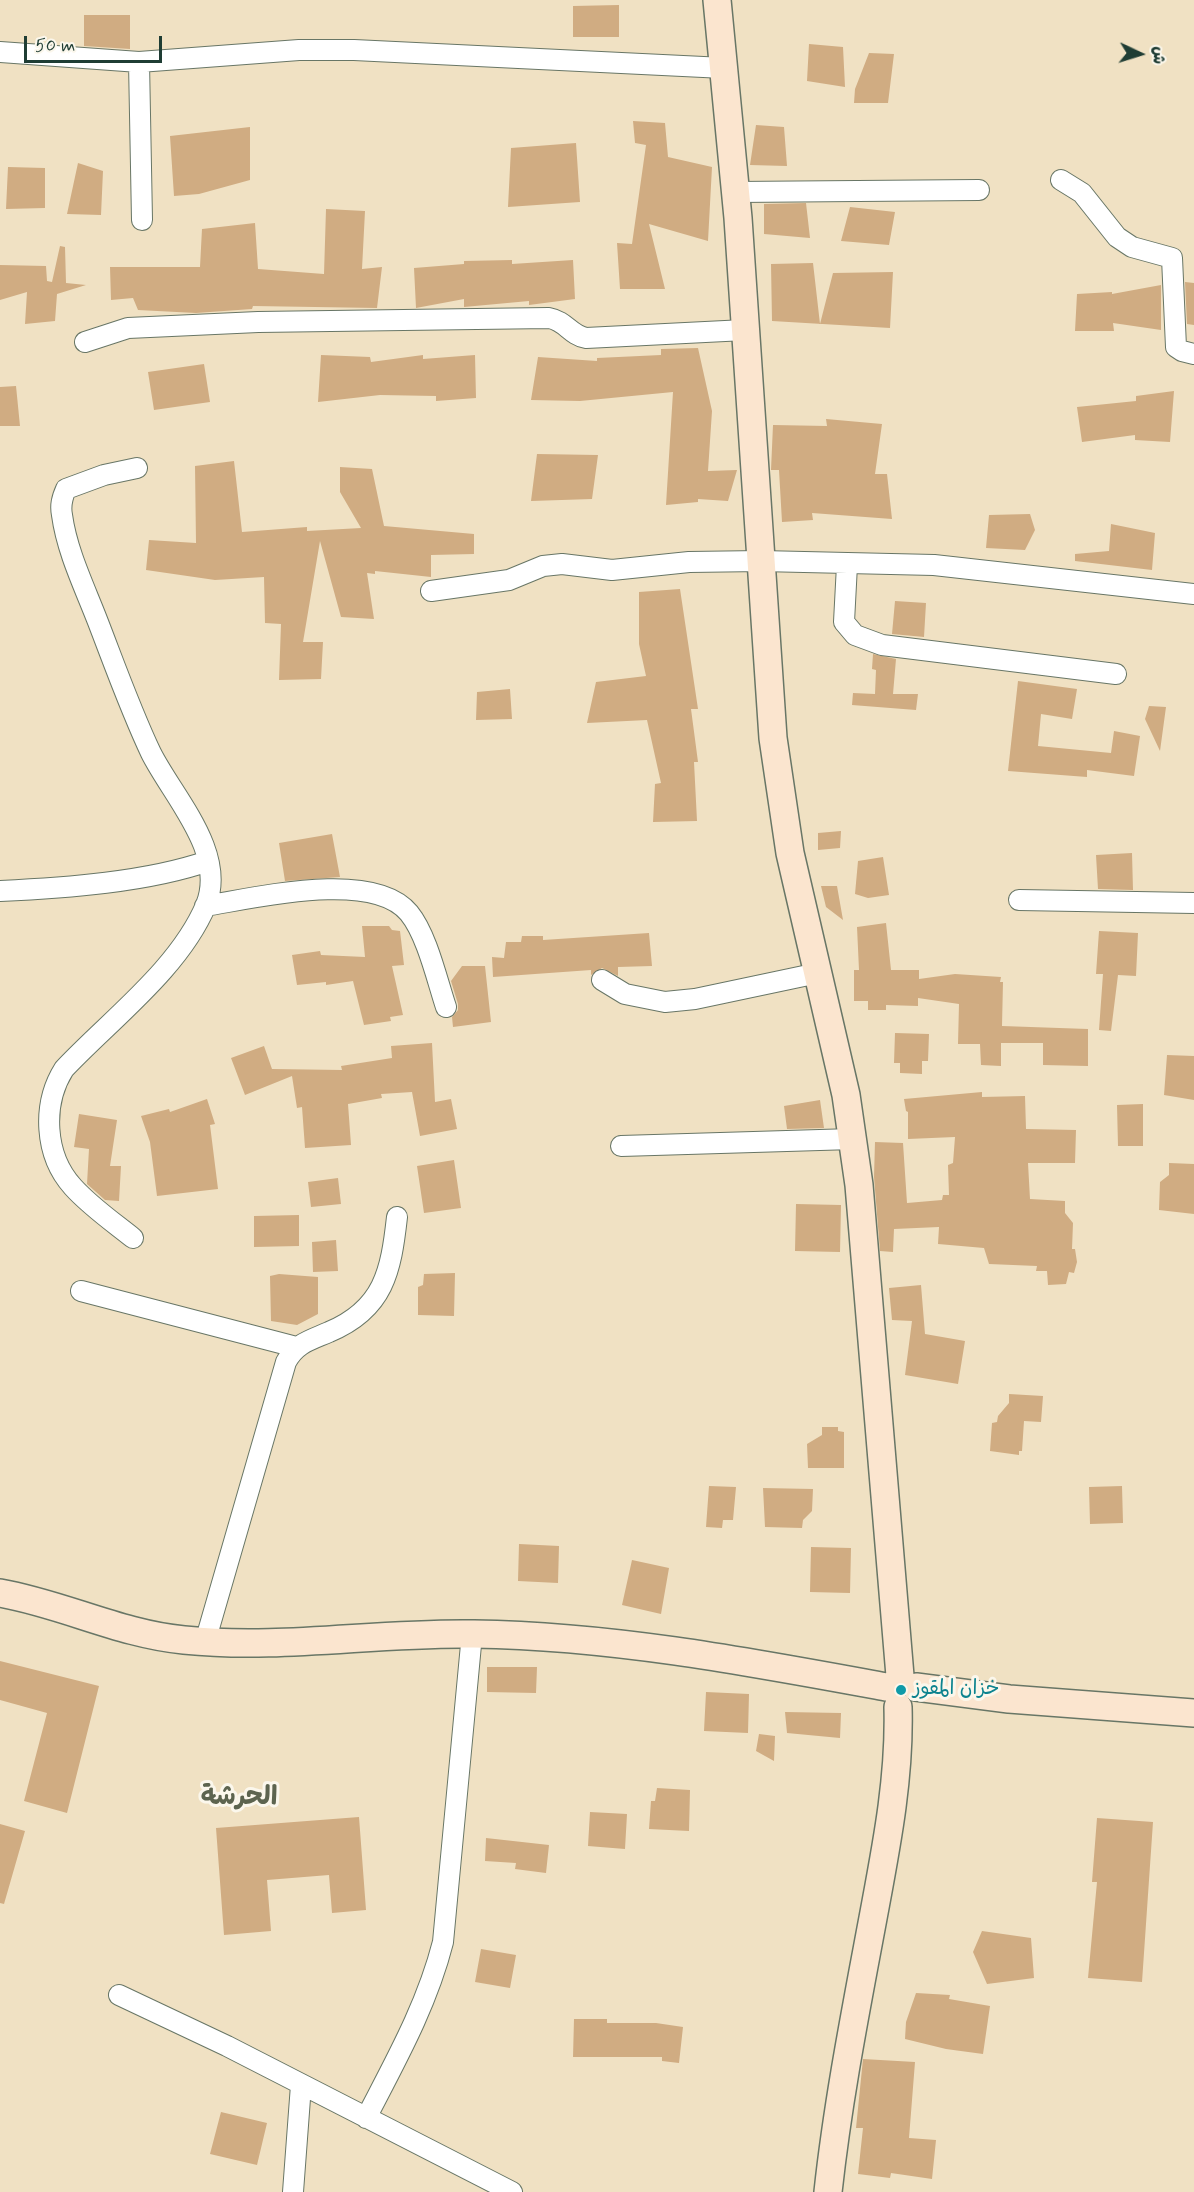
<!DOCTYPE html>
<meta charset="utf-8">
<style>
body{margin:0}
#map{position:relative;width:1194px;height:2192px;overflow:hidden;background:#f0e1c3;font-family:Mynerve,"Playpen Sans Arabic",sans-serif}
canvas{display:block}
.north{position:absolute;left:1110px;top:24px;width:60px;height:60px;-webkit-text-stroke:4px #fbf7ec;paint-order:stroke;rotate:94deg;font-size:16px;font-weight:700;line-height:24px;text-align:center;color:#1f3d34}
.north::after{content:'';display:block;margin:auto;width:21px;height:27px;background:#1f3d34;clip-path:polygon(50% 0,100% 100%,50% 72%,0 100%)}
.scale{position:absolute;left:24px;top:36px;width:138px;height:27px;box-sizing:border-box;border:3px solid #1f3d34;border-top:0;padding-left:8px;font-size:18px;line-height:21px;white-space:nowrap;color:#1f3d34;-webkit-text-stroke:4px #fbf7ec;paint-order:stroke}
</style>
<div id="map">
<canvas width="1194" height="2192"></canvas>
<div class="north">ش</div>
<div class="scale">50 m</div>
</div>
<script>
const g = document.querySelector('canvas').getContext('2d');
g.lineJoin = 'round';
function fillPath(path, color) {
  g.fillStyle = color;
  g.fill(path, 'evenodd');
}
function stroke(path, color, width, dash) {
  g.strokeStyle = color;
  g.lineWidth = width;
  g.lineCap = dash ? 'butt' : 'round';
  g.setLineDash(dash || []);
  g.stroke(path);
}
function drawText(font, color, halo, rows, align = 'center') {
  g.font = font + ' Mynerve,"Playpen Sans Arabic",sans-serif';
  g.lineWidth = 6;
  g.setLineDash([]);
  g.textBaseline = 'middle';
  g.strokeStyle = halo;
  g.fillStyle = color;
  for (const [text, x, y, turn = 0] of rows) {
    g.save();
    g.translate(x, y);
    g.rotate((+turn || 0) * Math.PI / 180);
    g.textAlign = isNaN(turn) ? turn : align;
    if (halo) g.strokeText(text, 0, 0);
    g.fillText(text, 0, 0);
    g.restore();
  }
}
fillPath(new Path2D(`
 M619 5V37H573V6Z
 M84 15H130V49L84 46Z
 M809 44 843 47 845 87 807 81Z
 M869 53 894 54 888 103H854L855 89Z
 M633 121 665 123 668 157 712 167 708 241 649 224 665 289H620L617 243 632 244 646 145 635 143Z
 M756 125 784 127 787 166 750 165Z
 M250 127V180L199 194 174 196 170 136Z
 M576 143 580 202 508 207 511 148Z
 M78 163 103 171 101 215 67 214Z
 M8 167 45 168V208L6 209Z
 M806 203 810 238 764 234V204Z
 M850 207 895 212 889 245 841 241Z
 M326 209 365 211 362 269 382 267 377 308 253 306 252 309 196 313 138 310 133 298 111 300 110 267H200L202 229 255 223 258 269 324 274Z
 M60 246 65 247 66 283 86 285 57 294 55 321 25 324 27 292 0 300V265L46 266 47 281 52 282Z
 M512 260V264L573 260 575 299 529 305V301L464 307V299L416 308 414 268 464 264V261Z
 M813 263 820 324 833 273 893 272 890 328 772 321 771 264Z
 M1185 282 1194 283V325L1187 324Z
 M1161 285V330L1113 323 1114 331H1075L1077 294 1112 292V294Z
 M698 348 712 411 708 471 737 470 728 501 698 499V502L666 505 673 392 580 401 531 400 538 357 597 361V358L661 355V349Z
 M321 355 370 357 371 362 423 355V359L475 355 476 398 436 401V396L380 395 318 402Z
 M204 364 210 402 154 410 148 372Z
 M16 386 20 426H0V387Z
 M1174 391 1170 442 1135 440V435L1082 442 1077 407 1136 401V396Z
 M826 419 882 424 875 474H887L892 519 812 513 813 520 782 522 779 470H771L773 425 827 426Z
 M537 454 598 455 592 499 531 501Z
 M234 461 242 532 307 527V531L361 528 340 492V467L372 469 384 526 474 534V554L431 555V577L375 571V574L367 573 374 619 341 617 320 541 303 642H323L321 679 279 680 281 624 265 623 264 577 215 580 146 570 149 540 196 543 195 466Z
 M1030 514 1035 530 1025 550 986 548 989 515Z
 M1111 524 1155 533 1152 570 1075 561V554L1109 551Z
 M680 589 698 709H691L698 762H694L697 821 653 822 655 784 661 783 647 720 587 723 596 682 646 676 639 644V592Z
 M895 601 926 603 924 637 892 634Z
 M873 654 896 659 893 694H918L916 710 852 705 853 693 875 694 876 670 872 669Z
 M1018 681 1077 689 1072 719 1041 714 1038 746 1111 753 1114 731 1140 736 1134 776 1087 770V777L1008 771Z
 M510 689 512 719 476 720 477 692Z
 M1149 706 1166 707 1160 751 1145 719Z
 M841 831 840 848 818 850V833Z
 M332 834 340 877 285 881 279 843Z
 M1132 853 1133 890 1098 889 1096 855Z
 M883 857 889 895 868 898 855 894 858 861Z
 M821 886H837L843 920 826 907Z
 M886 923 891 970H919V979L955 974 1001 977 1000 982H1003L1002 1026 1088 1029V1066L1043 1065V1043H1001V1066L981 1065 980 1044H958L959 1004 918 998V1006L886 1005V1010H868V1001H854V970H859L857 927Z
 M362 926H389L392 930 400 931 404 965 392 966 403 1015 390 1017 391 1021 364 1025 353 981 326 985V982L297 985 292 955 320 951 321 955 365 957Z
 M1099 931 1138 933 1136 976 1118 975 1111 1031 1099 1030 1103 974H1096Z
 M649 933 652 966 618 967V976L602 968 591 975V970L493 977 492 957 504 958 506 942H521L522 936H543V940Z
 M462 966H485L491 1022 453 1027 452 1017 458 1010V1004L451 981Z
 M895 1033 929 1034 928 1061H922V1074L900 1073V1063H894Z
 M432 1043 435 1102 451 1099 457 1129 420 1136 412 1092 381 1094 382 1098 348 1104 351 1145 305 1148 302 1107 297 1108 292 1076 245 1095 231 1058 264 1046 272 1069 342 1070 341 1066 392 1058 391 1046Z
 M1167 1055 1194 1056V1100L1164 1095Z
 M982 1092V1097L1025 1096 1026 1129 1076 1130 1075 1163H1028L1030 1199 1065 1201V1213L1073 1223 1072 1249H1075L1077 1262 1074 1273 1069 1272 1066 1284 1048 1285 1047 1271H1036L1037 1266 989 1264 984 1248 938 1244 939 1227 894 1229 893 1252 880 1251 874 1177 875 1142 903 1143 907 1203 942 1200 943 1195H949L948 1165 953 1163 955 1137 908 1139V1112L906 1111 904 1099Z
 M207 1099 215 1124 210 1125 218 1189 157 1196 150 1142 141 1116 169 1109 170 1112Z
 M820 1100 824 1128 787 1129 784 1106Z
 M1143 1104V1146H1118L1117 1105Z
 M79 1114 117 1120 110 1166H121L119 1201 105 1200 87 1184 89 1149 74 1147Z
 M454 1160 461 1208 424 1213 417 1166Z
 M1169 1163 1194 1164V1214L1159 1210 1160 1182 1169 1175Z
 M338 1178 341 1204 311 1207 308 1182Z
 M796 1204 841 1205 840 1252 795 1251Z
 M299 1215V1246L254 1247V1216Z
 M336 1240 338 1271 313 1272 312 1242Z
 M455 1273 454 1316 418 1315V1287L423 1285 424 1274Z
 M279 1274 318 1277V1314L297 1325 271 1321 270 1276Z
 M921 1285 925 1334 965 1341 958 1384 905 1375 912 1321 892 1320 889 1288Z
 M1009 1394 1043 1396 1041 1422 1024 1421 1022 1451H1019V1455L990 1451 992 1423 997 1422 998 1416 1009 1403Z
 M822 1427H838V1431L844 1432V1468H808L807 1444 822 1435Z
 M709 1486 736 1487 733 1520H723L722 1528 706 1527Z
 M1122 1486 1123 1523 1090 1524 1089 1487Z
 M763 1488 813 1489 812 1511 803 1520 802 1528 765 1527Z
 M519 1544 559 1546 558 1583 518 1581Z
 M811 1547 851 1548 850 1593 810 1592Z
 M632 1560 669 1568 661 1614 622 1605Z
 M0 1661 99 1686 67 1813 24 1801 47 1713 0 1700Z
 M487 1667H537L536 1693 487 1692Z
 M706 1692 749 1694 748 1733 704 1731Z
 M785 1712 841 1713 840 1738 787 1733Z
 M759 1734 775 1736 774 1761 756 1751Z
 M657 1788 690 1790 689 1831 649 1829 651 1801H655Z
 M590 1812 627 1814 625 1849 588 1846Z
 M359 1817 366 1910 332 1913 329 1875 267 1880 271 1931 224 1935 216 1828Z
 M1097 1818 1153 1822 1142 1982 1088 1978 1097 1882H1092Z
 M0 1824 25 1831 4 1904 0 1903Z
 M486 1838 549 1845 546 1873 515 1869 516 1863 485 1861Z
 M982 1931 1031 1938 1034 1978 987 1984 973 1952Z
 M481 1949 516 1955 510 1988 475 1982Z
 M916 1993 950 1995 949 1999 990 2006 983 2054 946 2049 905 2039 906 2022Z
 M574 2019H607V2023H656L683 2027 679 2063 662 2061V2057H573Z
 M863 2059 915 2062 909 2138 936 2140 932 2179 891 2173 890 2178 858 2174 863 2128H856Z
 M221 2112 267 2123 257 2165 210 2154Z`), '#d0ac82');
const street = new Path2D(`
 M0 52 139 62 299 50H354L724 68
 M139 62 142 220
 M1061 180 1082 193 1117 237 1132 247 1172 258 1176 347 1182 351 1194 354
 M736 192 979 190
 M85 342 128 328 258 322 549 318C566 321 570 335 586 338L745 330
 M847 565 844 622 855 635 882 645 1116 674
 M431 591 509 580 543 566 562 564 612 570 689 562 761 561 934 565 1194 594
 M0 891C65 888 148 882 208 861
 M1019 900 1194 903
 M205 906C255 898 373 869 409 913 427 935 437 980 446 1007
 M602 980 625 994 665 1002 695 999 818 973
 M621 1146 853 1139
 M133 1238C113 1222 90 1206 73 1187 44 1155 42 1104 64 1069 110 1020 179 969 206 905 227 852 173 797 151 753 131 711 115 666 98 622 85 588 67 552 62 515 60 505 62 498 66 489L104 475 137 468
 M81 1291 296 1347
 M205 1642 286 1362C296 1343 311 1340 329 1332 384 1309 391 1271 397 1217
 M119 1995 227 2046 512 2192
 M366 2118C396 2060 427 2005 443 1942L472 1634
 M293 2192 301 2085`);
const secondary = new Path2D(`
 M717 0 738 218 773 738 790 853 846 1095 859 1185 900 1676
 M0 1593C63 1604 120 1634 184 1640 281 1650 377 1632 474 1634 613 1636 750 1662 886 1687
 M916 1687 1009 1699 1194 1713
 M828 2192C838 2100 856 2009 873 1918 886 1848 900 1779 898 1707`);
stroke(street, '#687666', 22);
stroke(secondary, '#687666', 30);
stroke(street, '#fff', 20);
stroke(secondary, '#fbe5cf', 27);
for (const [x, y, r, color] of [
 [901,1690,6,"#0f9aa8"]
]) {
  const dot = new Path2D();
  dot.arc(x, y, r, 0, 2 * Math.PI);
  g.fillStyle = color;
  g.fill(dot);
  stroke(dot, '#fbf7ec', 2);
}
drawText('20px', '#0d838f', '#fbf7ec', [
 ["خزان المقوز",913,1690]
], 'left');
drawText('bold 26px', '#5d644f', '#fbf7ec', [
 ["الحرشة",239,1799]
]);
</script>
